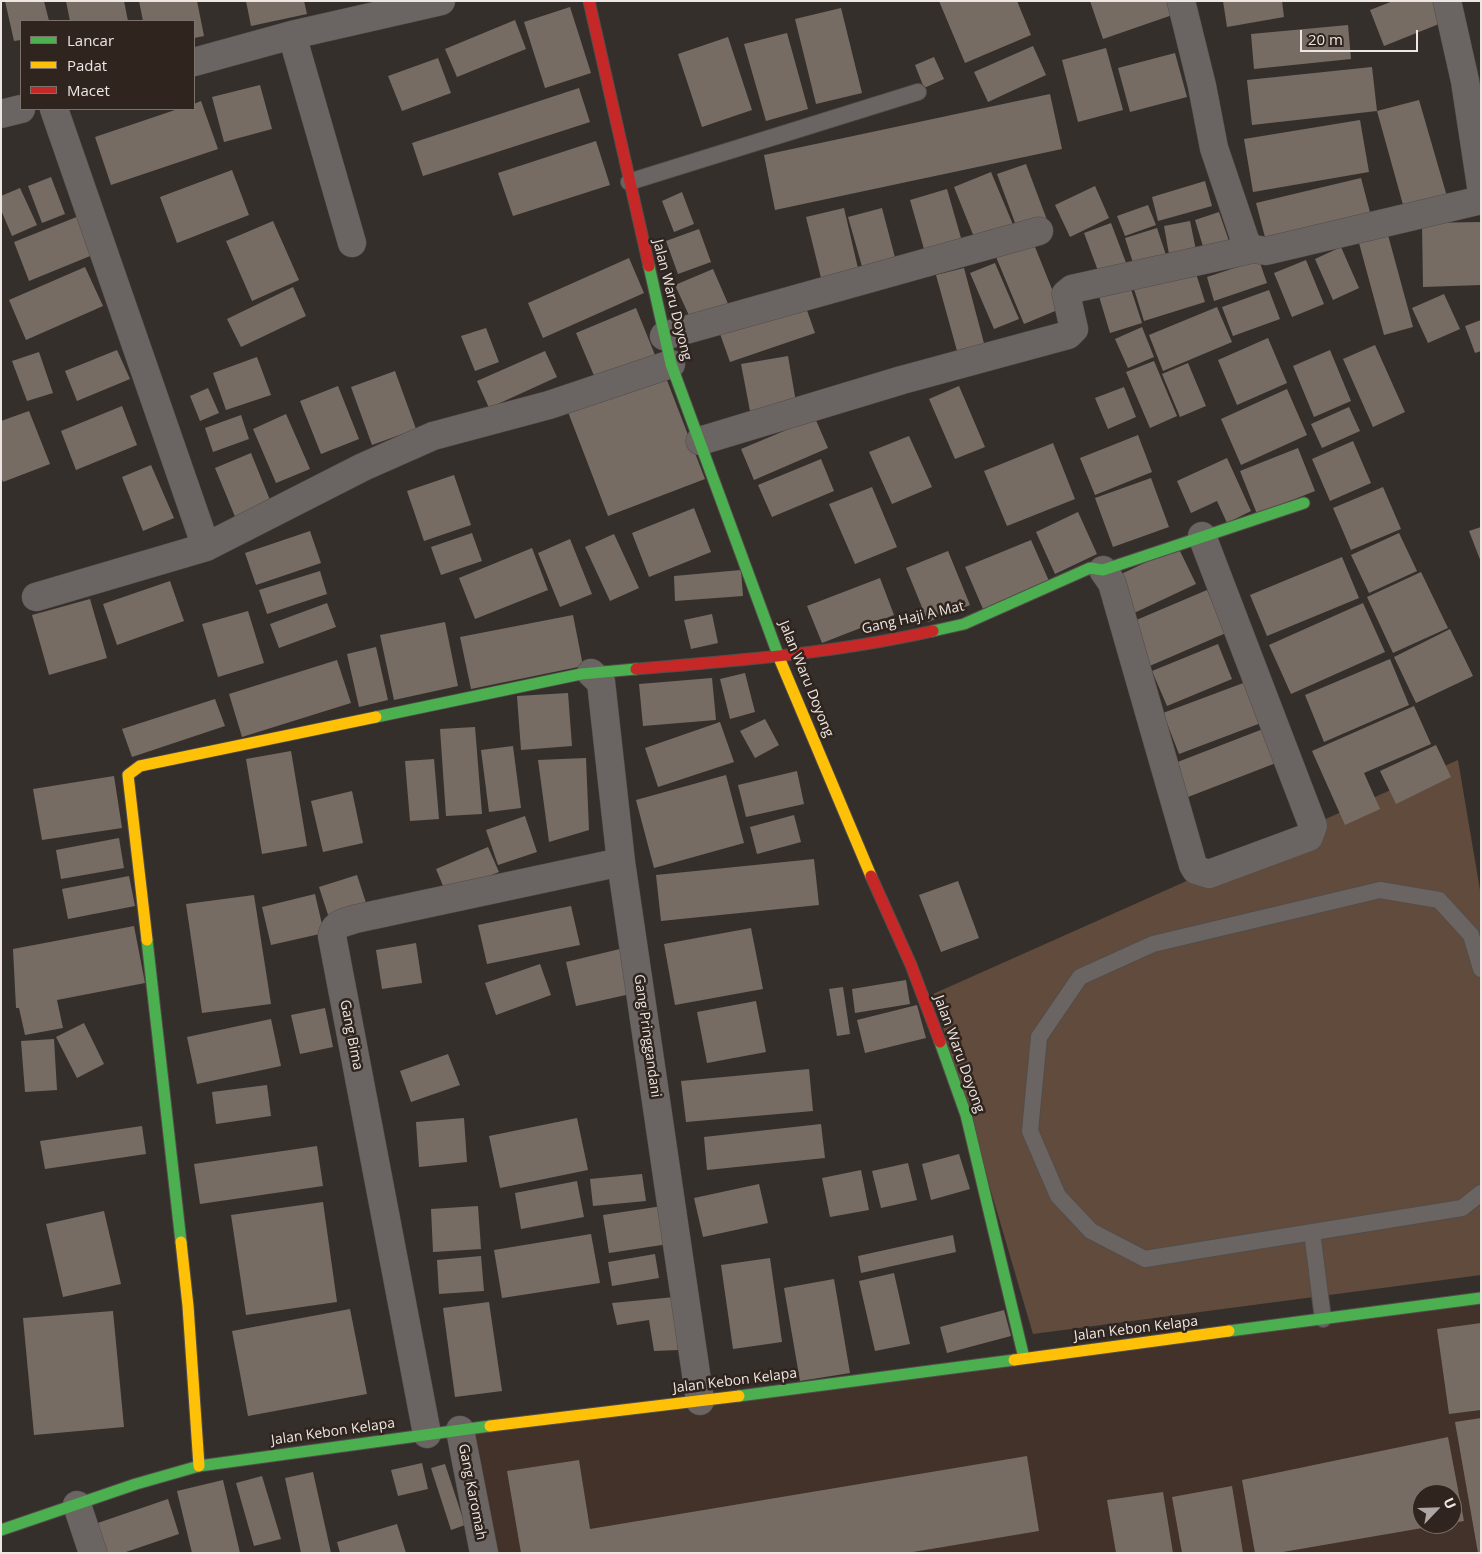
<!DOCTYPE html>
<style>
body{margin:0}
#map{position:relative;width:1482px;height:1554px;overflow:hidden;background:#352f2c;font-family:"Open Sans",sans-serif}
canvas{display:block}
.frame{position:absolute;inset:0;border:2px solid #ede6e2;pointer-events:none}
.legend{position:absolute;left:20px;top:20px;width:175px;height:90px;box-sizing:border-box;background:#2f241e;border:1px solid #7b726c;margin:0;padding:6px 9px;list-style:none;font-size:15px;color:#ede6e2}
.legend li{display:flex;align-items:center;gap:10px;height:25px}
.legend b{width:25px;border:1px solid #7b726c}
.north{position:absolute;left:1412px;top:1484px;width:50px;height:50px;box-sizing:border-box;background:#2f241e;border:1px solid #7b726c;border-radius:50%;rotate:66deg;font-size:14px;font-weight:700;line-height:20px;text-align:center;color:#ede6e2}
.north::after{content:'';display:block;margin:auto;width:18px;height:22px;background:#ada6a2;clip-path:polygon(50% 0,100% 100%,50% 72%,0 100%)}
.scale{position:absolute;left:1300px;top:30px;width:118px;height:22px;box-sizing:border-box;border:2px solid #ede6e2;border-top:0;padding-left:6px;font-size:15px;line-height:18px;white-space:nowrap;color:#ede6e2;-webkit-text-stroke:4px #2f241e;paint-order:stroke}
</style>
<div id="map">
<canvas width="1482" height="1554"></canvas>
<div class="frame"></div>
<ul class="legend">
<li><b style="height:6px;background:#4caf50"></b>Lancar</li>
<li><b style="height:6px;background:#ffc107"></b>Padat</li>
<li><b style="height:6px;background:#c62828"></b>Macet</li>
</ul>
<div class="north">U</div>
<div class="scale">20 m</div>
</div>
<script>
const g = document.querySelector('canvas').getContext('2d');
g.lineJoin = 'round';
function fillPath(path, color) {
  g.fillStyle = color;
  g.fill(path, 'evenodd');
}
function stroke(path, color, width, dash) {
  g.strokeStyle = color;
  g.lineWidth = width;
  g.lineCap = dash ? 'butt' : 'round';
  g.setLineDash(dash || []);
  g.stroke(path);
}
function drawText(font, color, halo, rows, align = 'center') {
  g.font = font + ' "Open Sans",sans-serif';
  g.lineWidth = 5;
  g.setLineDash([]);
  g.textBaseline = 'middle';
  g.strokeStyle = halo;
  g.fillStyle = color;
  for (const [text, x, y, turn = 0] of rows) {
    g.save();
    g.translate(x, y);
    g.rotate((+turn || 0) * Math.PI / 180);
    g.textAlign = isNaN(turn) ? turn : align;
    if (halo) g.strokeText(text, 0, 0);
    g.fillText(text, 0, 0);
    g.restore();
  }
}
fillPath(new Path2D(`
 M1481 1298V1553H484L460 1430ZM1422 1494H1452V1524H1422Z`), '#423229');
fillPath(new Path2D(`
 M1458 760 1481 896V1275L1033 1334 933 994Z`), '#614b3c');
fillPath(new Path2D(`
 M5 1H44L49 21H21V40L14 41Z
 M66 1H124L128 21H70Z
 M139 1H197L204 36 194 38V21H143Z
 M246 1H304L307 14 251 26Z
 M939 1H1017L1031 35 965 63Z
 M1090 1H1177L1181 12 1103 39Z
 M1223 1H1282L1284 17 1227 27Z
 M1393 1H1441L1449 20 1384 46 1370 10Z
 M570 7 591 73 545 88 524 22Z
 M841 8 862 93 816 104 795 19Z
 M515 20 526 49 457 77 445 49Z
 M1348 25 1351 59 1254 69 1251 34Z
 M787 33 808 109 766 121 744 44Z
 M728 37 752 110 702 127 678 54Z
 M1033 46 1046 75 988 102 974 72Z
 M1106 48 1123 110 1078 122 1062 60Z
 M1175 53 1187 97 1130 112 1118 68Z
 M934 57 944 79 924 88 915 65Z
 M438 58 451 93 402 111 388 76Z
 M1372 67 1377 111 1252 125 1247 80Z
 M260 85 272 129 224 142 212 97Z
 M579 88 590 122 423 176 412 143Z
 M1050 94 1062 149 775 210 764 155Z
 M1419 100 1448 200 1405 212 1377 111Z
 M201 101 218 149 111 185 95 137 178 109H194V104Z
 M1360 120 1369 172 1253 192 1244 139Z
 M596 141 610 185 513 216 498 173Z
 M1026 164 1047 220 1018 231 997 174Z
 M232 170 249 215 177 243 160 197Z
 M991 172 1014 227 976 242 954 187Z
 M51 177 65 214 42 223 28 186Z
 M1361 178 1371 216 1266 241 1256 203Z
 M1205 181 1212 206 1158 221 1152 197Z
 M1095 186 1109 218 1070 237 1055 205Z
 M20 188 37 225 12 236 1 210V196Z
 M947 189 963 245 926 256 910 200Z
 M682 192 694 224 674 232 662 201Z
 M1148 205 1156 225 1125 236 1117 216Z
 M844 208 860 277 823 286 806 217Z
 M882 208 898 269 865 277 848 217Z
 M1219 212 1230 244 1205 253 1195 220Z
 M84 214 100 252 29 281 14 242Z
 M273 221 299 280 252 301 226 241Z
 M1190 221 1197 255 1170 260 1164 226Z
 M1481 222V285L1423 287 1422 223Z
 M1111 223 1128 268 1101 279 1084 233Z
 M1157 228 1168 261 1136 272 1125 238Z
 M699 229 711 262 678 274 666 241Z
 M1388 235 1413 327 1384 335 1359 243Z
 M1033 242 1060 309 1024 324 996 257Z
 M1341 247 1359 288 1333 300 1315 259Z
 M629 258 644 293 543 338 528 303Z
 M1259 260 1267 283 1214 301 1207 277Z
 M1306 260 1324 304 1292 317 1274 273Z
 M995 263 1019 319 994 329 970 273Z
 M85 267 103 306 26 340 9 300Z
 M1194 267 1205 302 1144 321 1133 286Z
 M964 268 986 351 959 358 936 275Z
 M713 269 729 306 692 322 675 285Z
 M1129 283 1142 323 1110 333 1098 293Z
 M293 287 306 316 241 347 227 319Z
 M1269 290 1280 319 1233 336 1222 307Z
 M1444 294 1460 329 1428 343 1412 308Z
 M803 299 815 333 730 362 718 328Z
 M1217 307 1232 342 1163 371 1149 335Z
 M636 308 657 360 598 385 576 333Z
 M1481 320V351L1475 353 1465 326Z
 M1142 327 1154 357 1128 368 1115 339Z
 M486 328 499 362 475 371 461 336Z
 M1268 338 1287 383 1237 405 1218 360Z
 M1375 345 1405 412 1373 427 1343 359Z
 M117 350 130 379 77 401 65 371Z
 M1330 350 1351 401 1314 417 1293 366Z
 M545 351 557 377 489 408 477 381Z
 M39 352 53 393 27 401 12 361Z
 M788 356 796 402 750 411 741 364Z
 M257 357 271 395 226 410 213 373Z
 M1154 361 1177 416 1150 428 1126 372Z
 M1188 363 1206 406 1180 417 1162 374Z
 M395 371 416 429 372 445 351 387Z
 M665 375 705 479 608 516 568 412Z
 M338 386 359 439 321 454 300 401Z
 M959 386 985 447 955 459 929 399Z
 M1124 387 1136 417 1108 429 1095 398Z
 M208 388 219 413 200 421 190 396Z
 M1287 389 1307 435 1241 465 1221 419Z
 M122 406 137 445 76 470 61 431Z
 M1349 407 1360 431 1322 448 1311 424Z
 M29 411 50 464 3 482 1 477V421Z
 M286 414 310 469 276 483 253 429Z
 M241 415 249 439 213 452 205 428Z
 M815 418 828 448 754 480 741 449Z
 M1138 435 1152 472 1095 495 1080 458Z
 M909 436 932 487 892 504 869 452Z
 M1353 441 1371 483 1330 501 1312 459Z
 M1053 443 1075 499 1007 526 984 471Z
 M1298 448 1315 491 1257 514 1240 471Z
 M251 453 272 505 236 519 215 468Z
 M1227 458 1251 511 1227 523 1217 501 1191 513 1177 481Z
 M821 459 834 491 772 517 758 485Z
 M151 465 174 518 143 531 122 477Z
 M454 475 471 525 424 541 407 491Z
 M1151 478 1169 527 1113 547 1095 498Z
 M872 487 897 547 855 564 829 504Z
 M1383 487 1401 529 1351 550 1333 508Z
 M694 508 711 552 649 577 632 533Z
 M1078 512 1097 554 1055 574 1036 532Z
 M1481 527V562L1469 531Z
 M310 531 321 563 256 585 245 553Z
 M472 533 482 561 441 575 431 547Z
 M1399 533 1417 571 1369 593 1351 555Z
 M614 534 639 588 610 601 585 547Z
 M570 539 592 594 560 607 538 553Z
 M1031 540 1049 581 983 609 965 567Z
 M1178 547 1196 584 1132 614 1115 577Z
 M532 548 548 590 475 619 459 578Z
 M948 551 970 605 928 622 906 568Z
 M1342 557 1359 598 1267 636 1250 595Z
 M741 570 743 596 675 601 674 576Z
 M320 571 327 594 267 614 259 590Z
 M1421 572 1448 628 1393 653 1367 597Z
 M880 578 894 615 822 643 807 606Z
 M170 581 184 621 117 645 103 604Z
 M1207 590 1226 633 1145 668 1127 624Z
 M90 599 107 658 49 675 32 615Z
 M327 603 336 627 279 648 270 624Z
 M1363 603 1385 652 1291 694 1269 645Z
 M248 611 264 663 218 677 202 624Z
 M712 614 718 643 691 649 684 620Z
 M573 615 583 666 471 689 460 637Z
 M445 622 458 686 394 700 380 635Z
 M1450 629 1473 676 1416 703 1394 657Z
 M1218 644 1232 679 1167 706 1152 671Z
 M376 647 388 700 359 707 347 654Z
 M1390 659 1409 705 1324 742 1305 695Z
 M337 660 351 703 242 737 229 694Z
 M745 673 755 712 730 719 720 679Z
 M712 678 716 720 643 726 639 684Z
 M1246 682 1261 723 1179 754 1163 713Z
 M568 693 572 746 521 750 517 696Z
 M215 699 225 726 132 757 122 729Z
 M1414 706 1431 744 1364 773 1380 809 1345 825 1312 751Z
 M765 719 779 745 755 758 740 731Z
 M720 722 734 762 658 787 645 748Z
 M475 727 482 814 446 816 440 729Z
 M1263 729 1276 763 1188 797 1175 763Z
 M1436 745 1451 777 1396 804 1380 771Z
 M513 746 521 808 489 812 481 750Z
 M291 751 307 846 262 854 246 759Z
 M586 758 589 830 549 842 538 760Z
 M434 759 439 819 410 821 405 761Z
 M797 771 804 804 746 817 738 785Z
 M726 775 744 843 654 868 636 800Z
 M114 776 122 828 42 840 33 789Z
 M352 791 363 843 323 852 311 801Z
 M794 815 801 842 757 854 750 827Z
 M525 816 537 852 498 865 486 830Z
 M119 838 124 868 61 879 56 850Z
 M488 847 499 872 446 893 436 869Z
 M814 859 819 905 661 921 656 875Z
 M357 875 368 909 330 921 319 887Z
 M129 876 135 906 68 919 62 889Z
 M958 881 979 938 941 952 919 895Z
 M315 894 324 933 271 945 262 907Z
 M254 895 271 1004 202 1013 186 904Z
 M571 906 580 945 487 964 478 925Z
 M134 926 145 983 57 1000 63 1028 25 1035 19 1008H16L13 949Z
 M751 928 763 989 675 1005 664 944Z
 M416 943 422 983 382 989 376 950Z
 M624 948 635 993 576 1006 566 962Z
 M540 964 551 995 496 1015 485 983Z
 M906 980 910 1004 855 1013 852 989Z
 M843 987 850 1034 837 1036 829 989Z
 M756 1001 766 1052 707 1063 697 1012Z
 M917 1005 926 1038 865 1053 857 1020Z
 M325 1008 333 1047 300 1054 291 1015Z
 M271 1019 281 1066 197 1084 187 1037Z
 M84 1023 104 1064 77 1078 56 1037Z
 M54 1039 57 1090 25 1092 21 1041Z
 M448 1054 460 1085 411 1102 400 1071Z
 M809 1069 813 1111 686 1122 681 1081Z
 M267 1085 271 1116 216 1124 212 1092Z
 M464 1118 467 1162 419 1167 416 1122Z
 M577 1118 588 1170 500 1188 489 1136Z
 M821 1124 825 1158 707 1170 704 1137Z
 M142 1126 146 1154 45 1169 40 1141Z
 M317 1146 323 1186 200 1204 194 1164Z
 M959 1154 970 1189 931 1200 922 1164Z
 M908 1163 917 1200 881 1208 872 1171Z
 M861 1170 869 1210 830 1217 822 1178Z
 M642 1174 646 1201 593 1206 590 1179Z
 M577 1181 584 1217 521 1229 515 1193Z
 M759 1184 768 1223 703 1237 694 1198Z
 M323 1202 337 1302 246 1315 231 1215Z
 M669 1205 675 1243 609 1253 603 1215Z
 M478 1206 481 1249 433 1252 431 1209Z
 M104 1211 121 1284 63 1297 46 1224Z
 M591 1234 600 1283 502 1298 494 1250Z
 M953 1235 956 1252 861 1273 858 1256Z
 M655 1254 659 1278 612 1286 608 1262Z
 M481 1256 484 1291 439 1294 437 1260Z
 M770 1258 782 1342 733 1349 721 1265Z
 M894 1273 910 1344 875 1351 859 1281Z
 M834 1279 850 1373 800 1381 784 1288Z
 M675 1297 678 1350 654 1351 649 1320 617 1325 612 1303Z
 M489 1302 502 1391 455 1397 443 1308Z
 M350 1309 367 1394 248 1416 232 1331Z
 M1004 1310 1011 1336 947 1353 940 1327Z
 M113 1311 124 1427 34 1435 23 1318Z
 M1481 1323V1410L1449 1414 1437 1329Z
 M1481 1418V1553H1478L1455 1422Z
 M1448 1437 1464 1521 1452 1523V1494H1422V1524L1440 1525 1277 1553H1255L1242 1480Z
 M1027 1456 1039 1531 907 1553H521L507 1471 579 1460 590 1529Z
 M422 1463 428 1489 398 1496 391 1470Z
 M445 1464 465 1525 451 1530 431 1468Z
 M313 1472 331 1553H301L285 1478Z
 M262 1476 281 1539 254 1546 236 1483Z
 M223 1480 240 1553H192L177 1491Z
 M1232 1486 1243 1553H1182L1172 1497Z
 M1163 1492 1173 1553H1116L1107 1500Z
 M168 1499 179 1534 123 1553H95L86 1527Z
 M397 1524 406 1553H340L337 1542Z`), '#776c64');
const lane = new Path2D(`
 M629 182 918 92
 M1481 969 1471 935 1439 900 1380 890 1153 944 1080 977 1039 1037 1030 1131 1058 1196 1091 1231 1145 1259 1462 1208 1481 1193
 M1312 1232 1323 1319`);
const street = new Path2D(`
 M1181 1 1202 86 1214 148 1246 243 1253 249 1266 251 1481 200
 M1447 1 1465 81 1481 186
 M292 35 352 243
 M194 62 292 35 441 1
 M54 109 206 547
 M1 114 21 109
 M664 336 1039 231
 M700 441 902 380 1068 335 1074 329 1066 294 1072 289 1253 249
 M1103 570 1112 583 1193 865 1196 870 1209 874 1309 837 1313 826 1202 536
 M36 597 206 547 363 467 433 436 549 405 671 364
 M591 673 601 682 621 862 700 1401
 M460 1430 484 1553
 M427 1434 332 936C334 923 344 923 355 919L621 862
 M77 1505 93 1553`);
const fast = new Path2D(`
 M649 266 671 364 780 660
 M933 631 964 624 1090 568 1103 570 1304 503
 M376 717 581 674 636 669
 M147 940 181 1242
 M940 1042 966 1115 1024 1358
 M1229 1331 1481 1298
 M739 1396 1014 1360
 M1 1530 136 1484 199 1466 490 1426`);
const slow = new Path2D(`
 M780 660 871 876
 M147 940 128 775 140 766 376 717
 M181 1242 188 1306 199 1466
 M1014 1360 1229 1331
 M490 1426 739 1396`);
const jam = new Path2D(`
 M589 1 649 266
 M636 669C735 661 835 653 933 631
 M871 876 911 965 940 1042`);
stroke(lane, '#534d4a', 18);
stroke(street, '#534d4a', 29);
stroke(fast, '#534d4a', 13);
stroke(slow, '#534d4a', 13);
stroke(jam, '#534d4a', 13);
stroke(lane, '#6a6562', 16);
stroke(street, '#6a6562', 28);
stroke(fast, '#4caf50', 11);
stroke(slow, '#ffc107', 11);
stroke(jam, '#c62828', 11);
drawText('14px', '#ede6e2', '#2f241e', [
 ["Jalan Waru Doyong",672,300,76],
 ["Gang Haji A Mat",913,618,-13],
 ["Jalan Waru Doyong",806,679,68],
 ["Gang Bima",351,1035,79],
 ["Gang Pringgandani",647,1036,82],
 ["Jalan Waru Doyong",959,1054,70],
 ["Jalan Kebon Kelapa",1136,1329,-7],
 ["Jalan Kebon Kelapa",735,1381,-7],
 ["Jalan Kebon Kelapa",333,1432,-8],
 ["Gang Karomah",472,1492,79]
]);
</script>
